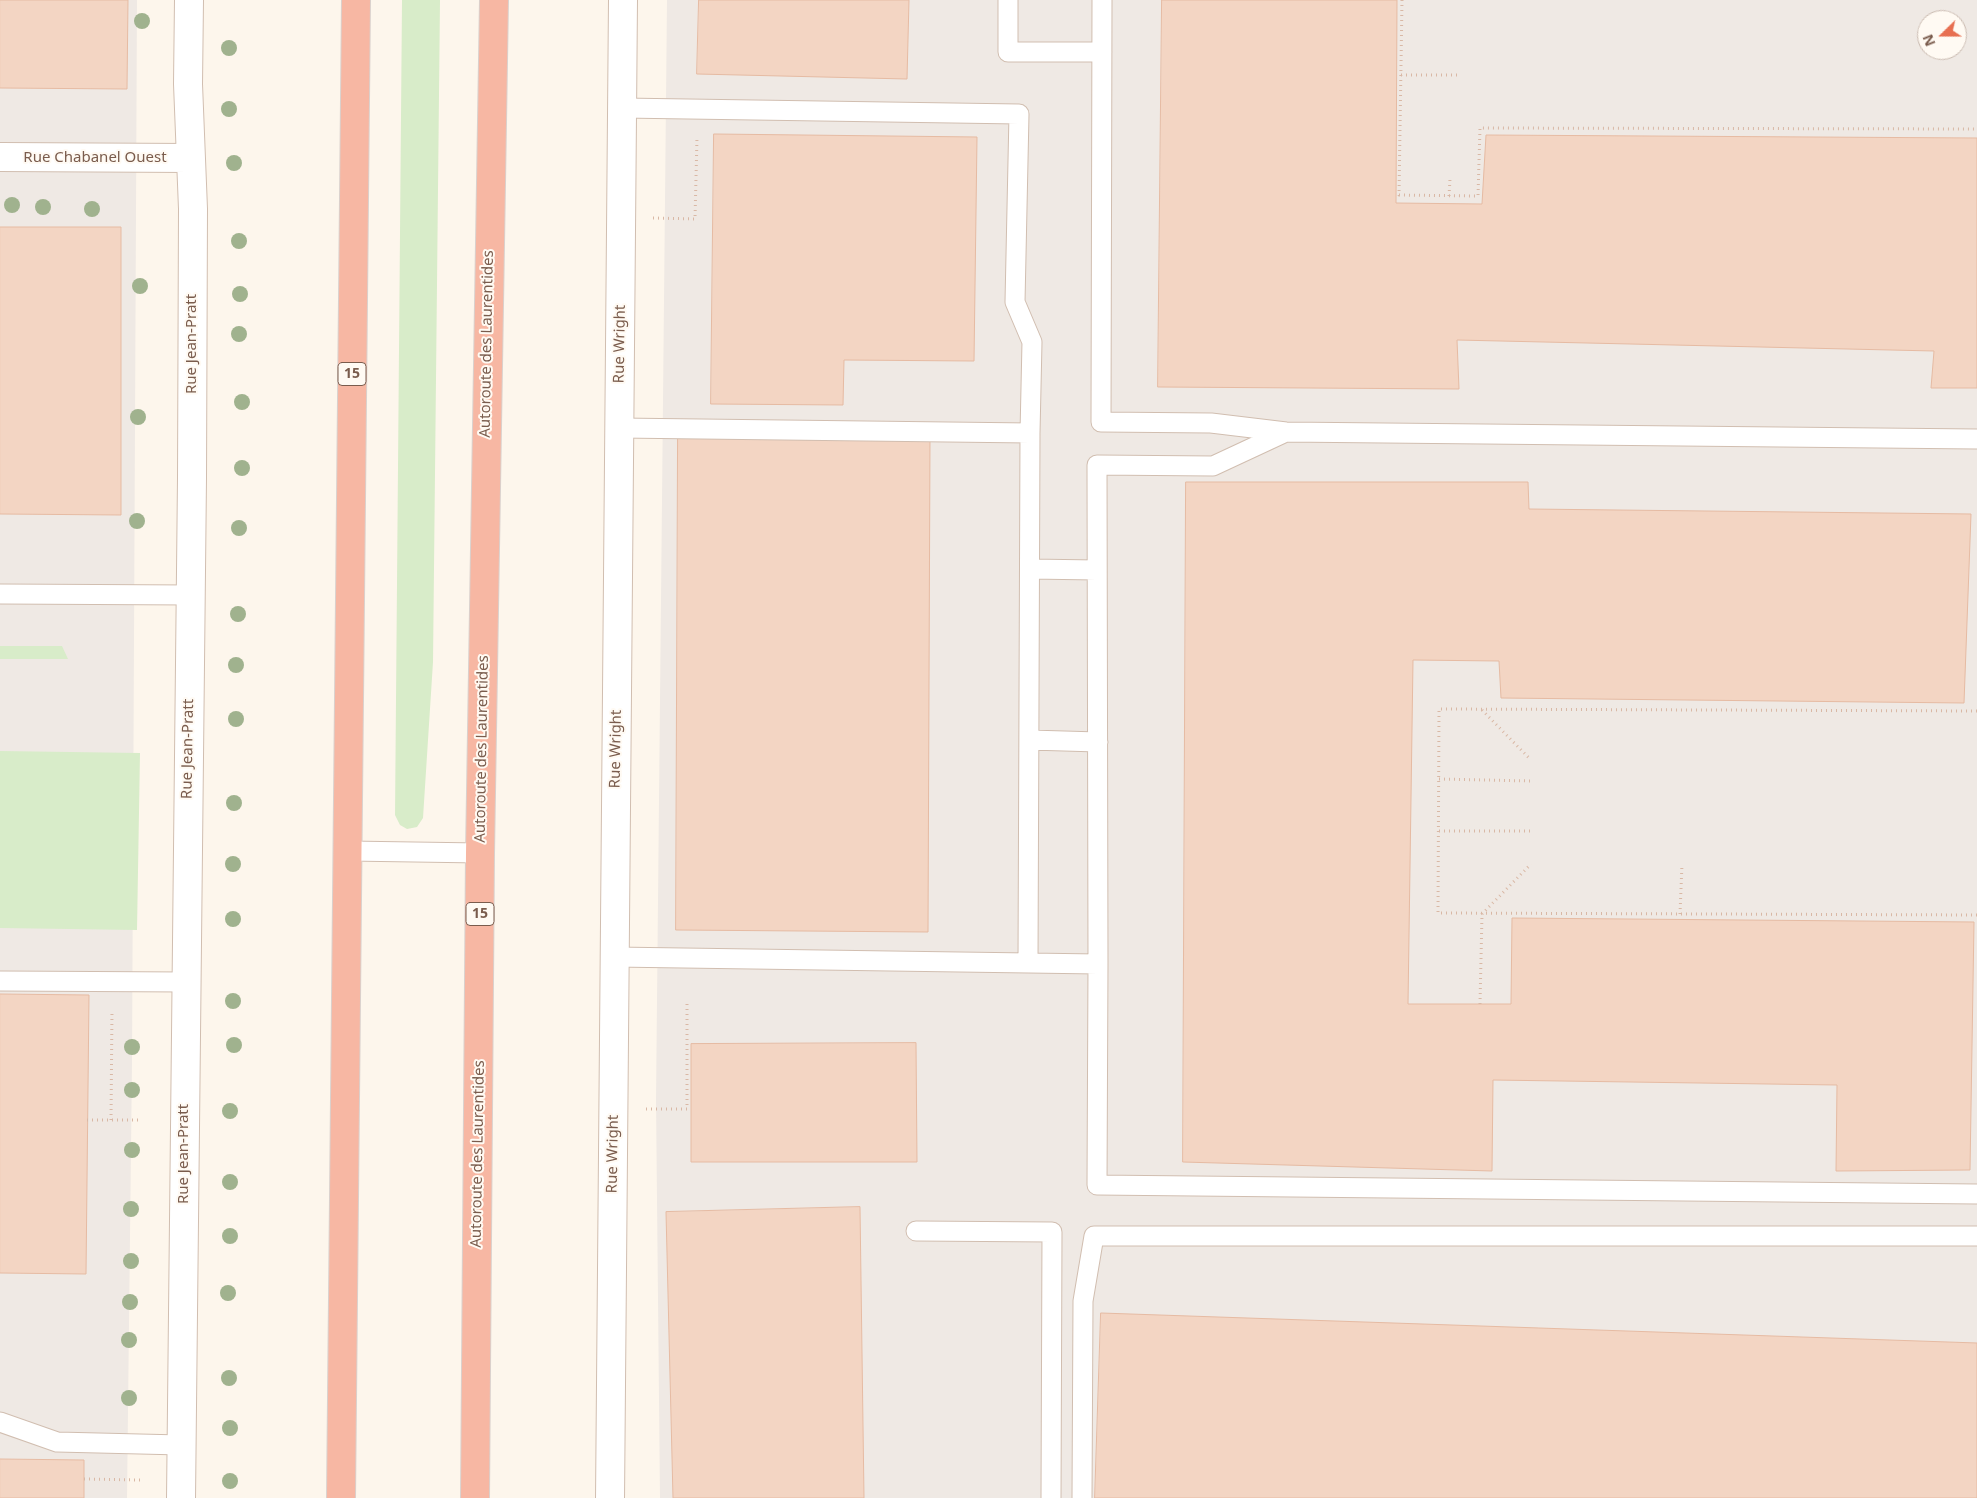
<!DOCTYPE html>
<style>
body{margin:0}
#map{position:relative;width:1977px;height:1498px;overflow:hidden;background:#fdf6ec;font-family:"Noto Sans",sans-serif}
canvas{display:block}
.north{position:absolute;left:1917px;top:10px;width:50px;height:50px;box-sizing:border-box;background:#fffaf3;border:1px solid #cabbb1;border-radius:50%;rotate:248deg;font-size:14px;font-weight:700;line-height:20px;text-align:center;color:#7a5c4d}
.north::after{content:'';display:block;margin:auto;width:18px;height:22px;background:#e76f51;clip-path:polygon(50% 0,100% 100%,50% 72%,0 100%)}
</style>
<div id="map">
<canvas width="1977" height="1498"></canvas>
<div class="north">N</div>
</div>
<script>
const g = document.querySelector('canvas').getContext('2d');
g.lineJoin = 'round';
function fillPath(path, color) {
  g.fillStyle = color;
  g.fill(path, 'evenodd');
}
function stroke(path, color, width, dash) {
  g.strokeStyle = color;
  g.lineWidth = width;
  g.lineCap = dash ? 'butt' : 'round';
  g.setLineDash(dash || []);
  g.stroke(path);
}
function drawText(font, color, halo, rows, align = 'center') {
  g.font = font + ' "Noto Sans",sans-serif';
  g.lineWidth = 4;
  g.setLineDash([]);
  g.textBaseline = 'middle';
  g.strokeStyle = halo;
  g.fillStyle = color;
  for (const [text, x, y, turn = 0] of rows) {
    g.save();
    g.translate(x, y);
    g.rotate((+turn || 0) * Math.PI / 180);
    g.textAlign = isNaN(turn) ? turn : align;
    if (halo) g.strokeText(text, 0, 0);
    g.fillText(text, 0, 0);
    g.restore();
  }
}
fillPath(new Path2D(`
 M0 0H137L132 1062 127 1498H0Z
 M667 0H1977V1498H660L656 1100ZM1927 20H1957V50H1927Z`), '#efe9e4');
fillPath(new Path2D(`
 M402 0H440L433 662 423 818 417 827 407 829 400 825 395 815Z
 M0 646H62L68 659H0Z
 M0 751 140 753 137 930 0 928Z`), '#d8ecc9');
const building = new Path2D(`
 M0 0H128L127 89 0 88Z
 M699 0H909L907 79 697 74Z
 M1162 0H1397L1396 203 1482 204 1486 135 1977 138V388H1931L1934 351 1457 340 1459 389 1158 387Z
 M714 134 977 137 974 361 844 360 843 405 711 404Z
 M0 227H121V515L0 514Z
 M678 433 930 435 928 932 676 930Z
 M1186 482H1528L1529 509 1971 514 1964 703 1501 698 1499 661 1413 660 1408 1004H1511L1512 918 1974 922 1970 1170 1836 1171 1837 1085 1493 1080 1492 1171 1183 1162Z
 M0 994 89 995 86 1274 0 1273Z
 M916 1043 917 1162H691V1044Z
 M860 1207 864 1498H673L666 1212Z
 M1101 1313 1977 1343V1498H1095Z
 M0 1459 84 1460V1498H0Z`);
fillPath(building, '#f3d5c3');
stroke(building, '#e6bba3', 1);
const service = new Path2D(`
 M1008 0V52H1102
 M1102 0 1101 422 1211 423 1286 432 1977 439
 M619 428 1030 433 1032 342 1015 302 1019 114 622 108
 M1030 569 1097 570
 M0 594 191 595
 M1030 740 1098 742
 M348 851 480 853
 M614 957 1098 964 1097 1185 1977 1194
 M1028 963 1030 433
 M1098 964 1097 465 1213 466 1286 432
 M0 981 185 982
 M916 1231 1052 1232 1051 1498
 M0 1422 57 1442 181 1445
 M1082 1498 1083 1301 1094 1236H1977`);
const minor = new Path2D(`
 M0 157 190 158
 M181 1498 192 478 193 209 188 84 189 0
 M610 1498 623 0`);
const motorway = new Path2D(`
 M341 1498 356 0
 M475 1498 480 853 494 0`);
stroke(service, '#d1beb0', 21);
stroke(minor, '#d1beb0', 30);
stroke(motorway, '#dad1cd', 30);
stroke(new Path2D(`
 M1402 0 1399 195 1478 196 1480 128 1977 129
 M1401 75H1457
 M1449 196 1450 179
 M653 218 695 219 697 137
 M1482 710 1531 760
 M1977 711 1439 709 1438 913 1977 915
 M1439 779 1531 781
 M1439 831H1531
 M1680 914 1682 864
 M1480 1004 1482 914 1531 864
 M646 1109H687V1000
 M87 1120H142
 M111 1120 112 1010
 M84 1479 140 1480`), '#d9b8a5', 3, [1, 4]);
stroke(service, '#fff', 19);
stroke(minor, '#fff', 28);
stroke(motorway, '#f7b7a3', 28);
g.fillStyle = '#a0b28e';
for (const [x, y] of [
 [142,21],
 [229,48],
 [229,109],
 [234,163],
 [12,205],
 [43,207],
 [92,209],
 [239,241],
 [140,286],
 [240,294],
 [239,334],
 [242,402],
 [138,417],
 [242,468],
 [137,521],
 [239,528],
 [238,614],
 [236,665],
 [236,719],
 [234,803],
 [233,864],
 [233,919],
 [233,1001],
 [234,1045],
 [132,1047],
 [132,1090],
 [230,1111],
 [132,1150],
 [230,1182],
 [131,1209],
 [230,1236],
 [131,1261],
 [228,1293],
 [130,1302],
 [129,1340],
 [229,1378],
 [129,1398],
 [230,1428],
 [230,1481]
]) {
  g.beginPath();
  g.arc(x, y, 8, 0, 2 * Math.PI);
  g.fill();
}
for (const [x, y, w] of [
 [352,374,28],
 [480,914,28]
]) {
  const box = new Path2D();
  box.roundRect(x - w / 2, y - 11.5, w, 23, 4);
  g.fillStyle = '#fffaf3';
  g.fill(box);
  stroke(box, '#7a5c4d', 1);
}
drawText('bold 14px', '#7a5c4d', null, [
 ["15",352,374],
 ["15",480,914]
]);
drawText('15px', '#7a5c4d', '#fffaf3', [
 ["Rue Chabanel Ouest",95,158],
 ["Rue Jean-Pratt",192,344,-90],
 ["Autoroute des Laurentides",487,344,-89],
 ["Rue Wright",620,344,-89],
 ["Rue Jean-Pratt",188,749,-89],
 ["Autoroute des Laurentides",482,749,-89],
 ["Rue Wright",616,749,-89],
 ["Rue Jean-Pratt",184,1154,-90],
 ["Autoroute des Laurentides",478,1154,-89],
 ["Rue Wright",613,1154,-89]
]);
</script>
